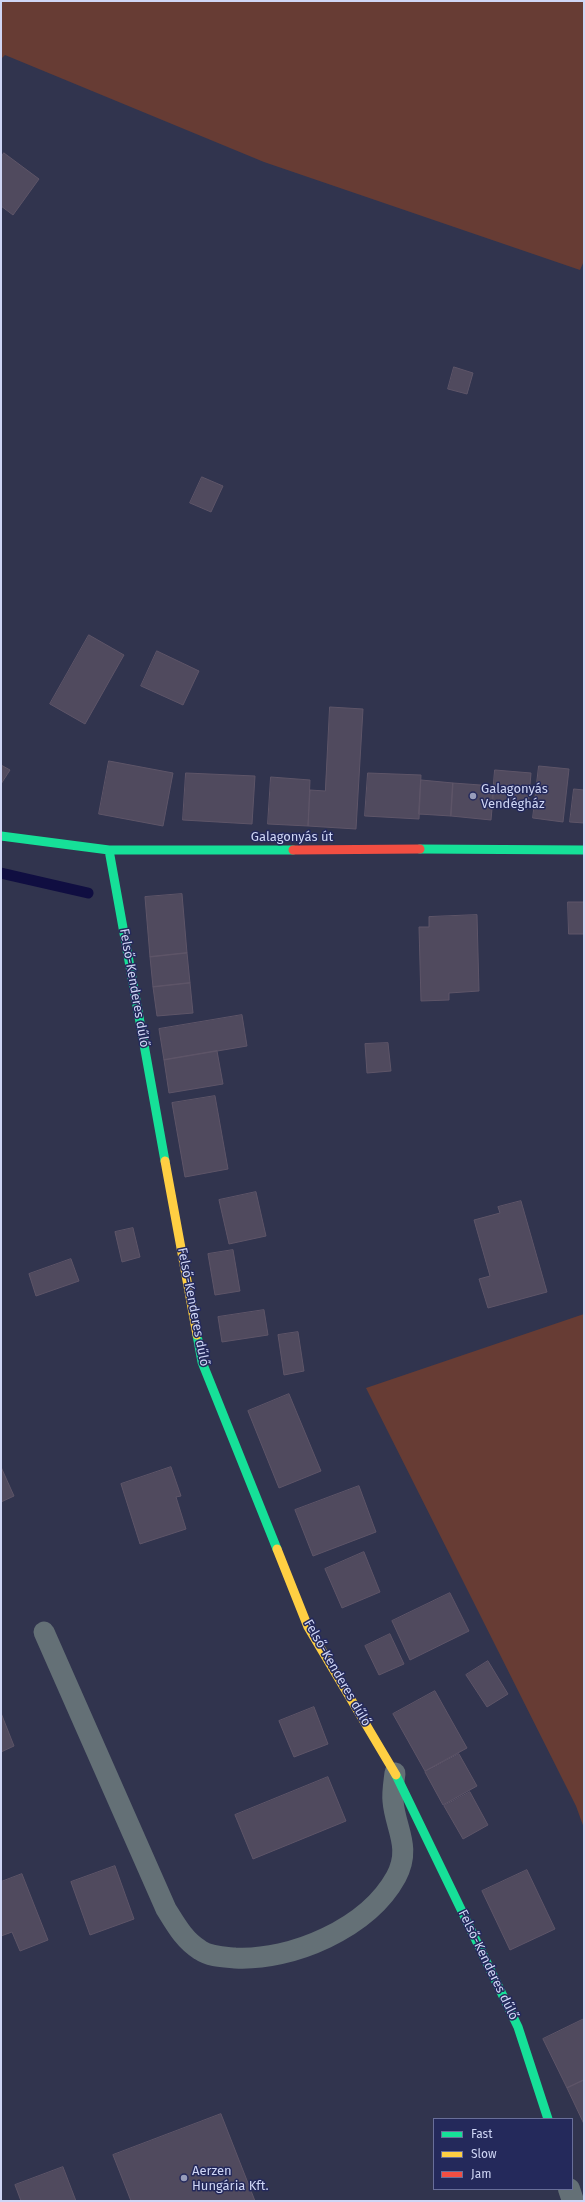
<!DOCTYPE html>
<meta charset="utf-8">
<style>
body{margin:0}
#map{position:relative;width:585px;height:2202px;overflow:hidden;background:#31344e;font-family:"Fira Sans",sans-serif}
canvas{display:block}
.frame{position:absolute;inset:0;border:2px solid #cfd6f5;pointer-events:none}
.legend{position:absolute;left:433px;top:2118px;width:140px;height:72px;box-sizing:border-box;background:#24295b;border:1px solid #686e99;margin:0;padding:5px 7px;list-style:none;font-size:12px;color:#cfd6f5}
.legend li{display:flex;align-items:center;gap:8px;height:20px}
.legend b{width:20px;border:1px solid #686e99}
</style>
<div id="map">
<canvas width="585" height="2202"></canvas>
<div class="frame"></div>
<ul class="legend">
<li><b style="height:5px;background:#16e098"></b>Fast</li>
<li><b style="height:5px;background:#ffcf43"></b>Slow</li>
<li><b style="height:5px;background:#f24e42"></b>Jam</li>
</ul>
</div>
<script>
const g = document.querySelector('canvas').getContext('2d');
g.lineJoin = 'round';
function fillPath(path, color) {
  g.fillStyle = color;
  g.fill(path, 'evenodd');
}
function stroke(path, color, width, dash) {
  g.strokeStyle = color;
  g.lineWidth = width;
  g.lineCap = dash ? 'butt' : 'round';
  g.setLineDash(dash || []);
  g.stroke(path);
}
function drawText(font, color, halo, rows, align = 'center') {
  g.font = font + ' "Fira Sans",sans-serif';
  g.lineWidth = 3;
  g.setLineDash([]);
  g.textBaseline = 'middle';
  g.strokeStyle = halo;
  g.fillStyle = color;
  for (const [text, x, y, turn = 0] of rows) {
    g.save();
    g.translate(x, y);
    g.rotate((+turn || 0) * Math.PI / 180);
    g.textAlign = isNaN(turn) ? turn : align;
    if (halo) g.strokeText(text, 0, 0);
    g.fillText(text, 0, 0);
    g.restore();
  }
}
fillPath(new Path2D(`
 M1 1H584V261L580 270 264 162 5 55 1 59Z
 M584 1314V1828L576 1806 366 1388Z`), '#673c34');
stroke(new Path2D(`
 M1 873 88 893`), '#100e41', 11);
const building = new Path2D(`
 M4 153 39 179 13 215 1 206V158Z
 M454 367 473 373 467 394 448 389Z
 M202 477 223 486 211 512 190 503Z
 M89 635 124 655 85 724 50 704Z
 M157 651 199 671 183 705 141 686Z
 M330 707 363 709 356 829 308 826 310 790 325 791Z
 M109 761 173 773 163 826 99 814Z
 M1 765 10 770 1 784Z
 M539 766 569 769 563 822 533 818Z
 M495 770 531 773 528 809 492 806Z
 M186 773 255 776 252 824 183 820Z
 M368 773 421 775 419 819 365 816Z
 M271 777 310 780 308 826 268 824Z
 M421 780 453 783 451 816 419 814Z
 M453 783 494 786 491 820 451 816Z
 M574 789 584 790V823L570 822Z
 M182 894 187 953 150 957 145 897Z
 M568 902H584V934H569Z
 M477 915 479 991 449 993V1000L421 1001 419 927H429V917Z
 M187 953 190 983 153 987 150 957Z
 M190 983 193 1013 157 1016 153 987Z
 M242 1015 247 1046 164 1060 159 1029Z
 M388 1043 391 1071 367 1073 365 1044Z
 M217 1051 223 1084 169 1093 164 1060Z
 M215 1096 228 1169 185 1177 172 1103Z
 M256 1192 266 1236 229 1244 219 1200Z
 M521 1201 547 1292 488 1308 479 1279 490 1276 474 1220 500 1213 498 1207Z
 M133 1228 140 1257 122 1262 115 1232Z
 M233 1250 240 1291 215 1295 208 1254Z
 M71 1259 79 1281 36 1296 29 1274Z
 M264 1310 268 1335 222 1342 218 1317Z
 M298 1332 304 1371 284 1375 278 1335Z
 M289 1394 321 1471 279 1488 248 1411Z
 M1 1467 14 1496 1 1502Z
 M171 1467 181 1496 176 1497 186 1529 140 1544 121 1484Z
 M359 1486 376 1532 313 1556 295 1510Z
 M364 1552 380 1592 342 1608 325 1569Z
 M450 1593 469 1631 410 1660 392 1621Z
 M390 1634 404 1664 379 1675 365 1646Z
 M488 1661 508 1694 487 1707 466 1675Z
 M435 1691 467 1748 425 1771 393 1714Z
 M314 1707 328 1744 294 1757 279 1721Z
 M1 1713 14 1746 1 1752Z
 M459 1754 477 1786 443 1805 425 1772Z
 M328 1777 346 1821 253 1859 235 1815Z
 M470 1792 488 1825 463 1839 444 1806Z
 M115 1866 134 1919 90 1935 71 1882Z
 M527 1870 555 1929 510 1950 482 1891Z
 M22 1874 48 1940 20 1951 12 1932 1 1936V1882Z
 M584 2019V2080L567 2088 543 2039Z
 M584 2080V2124L567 2088Z
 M221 2114 255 2201H131L113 2155Z
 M63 2167 76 2201H21L15 2185Z`);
fillPath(building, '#504a5e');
stroke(building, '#5e5568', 1);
stroke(new Path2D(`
 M44 1632 166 1909C176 1925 184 1940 200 1950 210 1957 224 1957 235 1958 292 1961 368 1928 396 1877 412 1847 395 1828 393 1801 392 1792 394 1782 395 1773`), '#647076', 21);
stroke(new Path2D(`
 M569 2189 573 2201`), '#647076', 22);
stroke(new Path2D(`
 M1 836 109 850H293
 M420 849 584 850
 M109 850 165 1161
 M197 1335 202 1362 277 1549
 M396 1775 518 2027 548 2119`), '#16e098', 9);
stroke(new Path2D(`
 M165 1161 197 1335
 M277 1549 308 1627 396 1775`), '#ffcf43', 9);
stroke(new Path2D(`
 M293 850 420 849`), '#f24e42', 9);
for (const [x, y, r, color] of [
 [473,796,4,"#989dbb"],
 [184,2178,4,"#989dbb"]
]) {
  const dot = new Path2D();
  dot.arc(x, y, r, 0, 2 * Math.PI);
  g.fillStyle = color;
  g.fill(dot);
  stroke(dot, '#24295b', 1.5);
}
drawText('13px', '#cfd6f5', '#24295b', [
 ["Galagonyás",481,789],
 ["Vendégház",481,804],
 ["Aerzen",192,2171],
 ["Hungária Kft.",192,2186]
], 'left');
drawText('13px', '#cfd6f5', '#24295b', [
 ["Galagonyás út",292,837],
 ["Felső-Kenderes dűlő",134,988,80],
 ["Felső-Kenderes dűlő",193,1307,79],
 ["Felső-Kenderes dűlő",337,1673,60],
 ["Felső-Kenderes dűlő",488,1965,64]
]);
</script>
